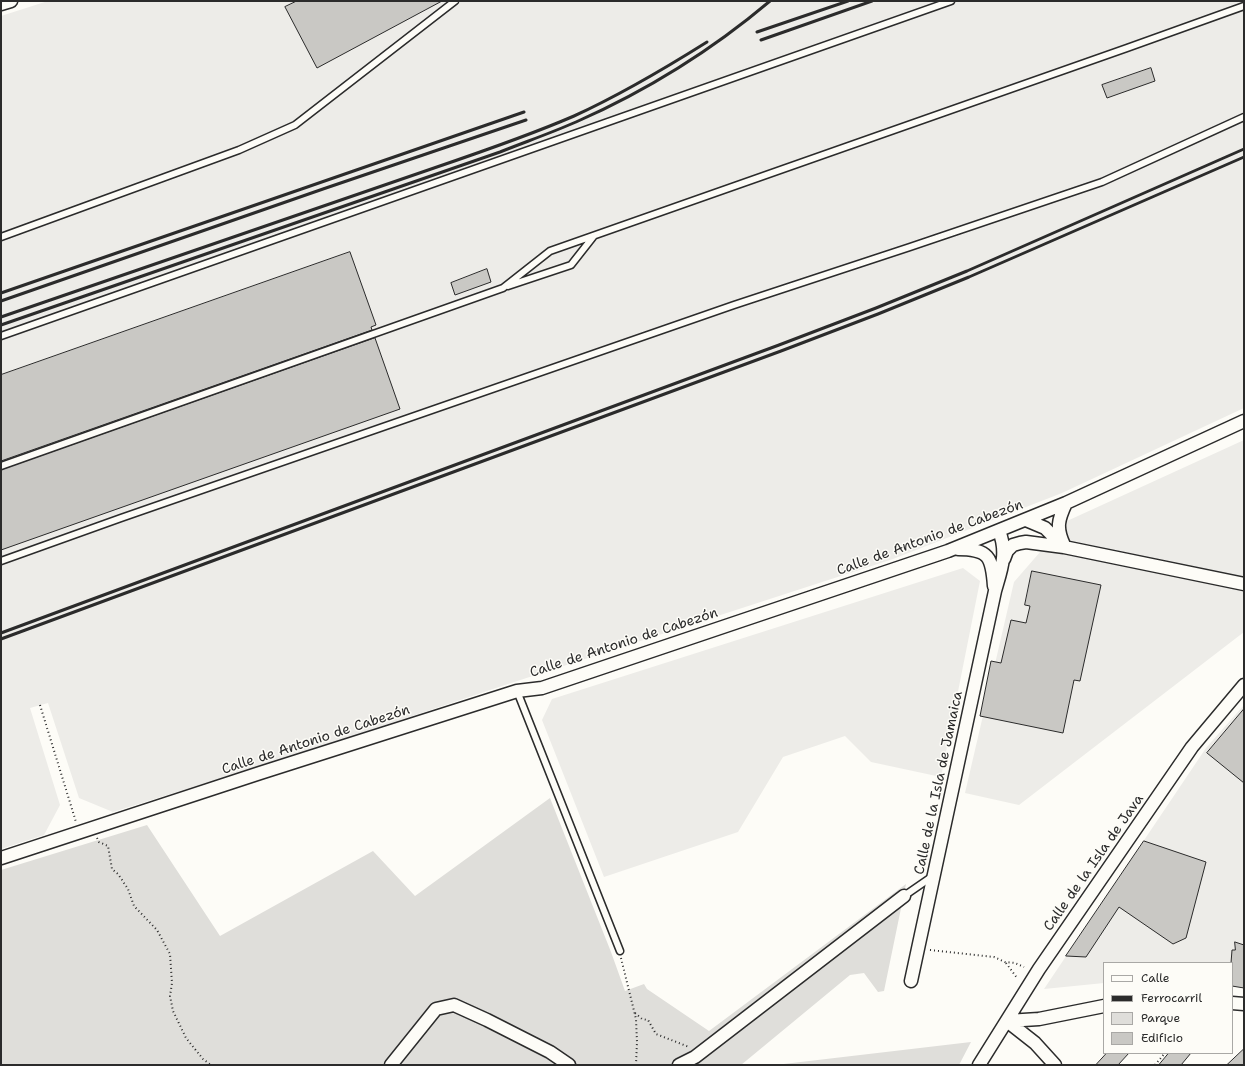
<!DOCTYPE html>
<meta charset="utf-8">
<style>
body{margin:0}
#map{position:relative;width:1245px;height:1066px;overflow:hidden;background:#fdfcf7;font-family:"Shantell Sans",sans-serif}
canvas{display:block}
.frame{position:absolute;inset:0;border:2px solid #2b2b2b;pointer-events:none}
.legend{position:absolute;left:1103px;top:962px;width:130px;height:92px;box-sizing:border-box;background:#fdfcf7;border:1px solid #a9a8a5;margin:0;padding:5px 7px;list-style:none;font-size:12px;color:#2b2b2b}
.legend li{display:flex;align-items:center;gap:8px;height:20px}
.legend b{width:20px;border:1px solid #a9a8a5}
</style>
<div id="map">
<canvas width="1245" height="1066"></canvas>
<div class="frame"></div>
<ul class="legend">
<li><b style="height:5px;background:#fdfcf7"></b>Calle</li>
<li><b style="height:5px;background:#2b2b2b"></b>Ferrocarril</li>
<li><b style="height:11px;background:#dfdeda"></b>Parque</li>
<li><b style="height:11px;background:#c9c8c4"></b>Edificio</li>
</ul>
</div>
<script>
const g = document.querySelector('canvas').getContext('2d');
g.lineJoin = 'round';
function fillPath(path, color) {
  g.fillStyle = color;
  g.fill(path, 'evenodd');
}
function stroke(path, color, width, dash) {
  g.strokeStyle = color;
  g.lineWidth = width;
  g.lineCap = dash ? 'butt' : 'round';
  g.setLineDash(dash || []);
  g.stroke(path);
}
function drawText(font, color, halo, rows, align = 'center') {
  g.font = font + ' "Shantell Sans",sans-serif';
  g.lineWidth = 3;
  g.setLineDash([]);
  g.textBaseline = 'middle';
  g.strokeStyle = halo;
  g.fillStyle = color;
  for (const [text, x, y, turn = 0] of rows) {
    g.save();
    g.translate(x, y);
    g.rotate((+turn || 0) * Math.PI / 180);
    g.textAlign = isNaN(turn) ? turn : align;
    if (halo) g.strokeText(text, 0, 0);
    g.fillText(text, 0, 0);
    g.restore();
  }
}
fillPath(new Path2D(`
 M48 1H1244V408L1062 493 893 559 505 685 308 751 113 812 79 798 48 703 30 708 60 805 44 835 1 849V16Z
 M1244 440V632L1019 805 965 793 1014 582 1067 521Z
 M963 568 980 581 941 777 871 762 845 736 783 757 738 832 604 877 542 720 552 699Z
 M1244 705V988L1232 987V963H1104V983L1044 989 1206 748Z`), '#edece8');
fillPath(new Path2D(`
 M550 798 611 952 625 991 644 984 647 989 709 1031 906 884 884 991 878 992 864 973 850 975 741 1065H1V870L147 825 220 936 373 851 415 896Z
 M971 1042 959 1065H775Z`), '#dfdeda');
const building = new Path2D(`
 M297 1H442L317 68 285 7Z
 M1151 68 1155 81 1107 98 1102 85Z
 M350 252 376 325 371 327 372 330 1 461V375Z
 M487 269 491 282 455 295 451 283Z
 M375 338 400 409 1 550V470Z
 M1032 571 1101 585 1080 681 1074 680 1063 733 980 716 991 661 1001 663 1011 620 1026 623 1030 606 1025 605Z
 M1244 709V783L1207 753Z
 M1144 841 1206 862 1186 938 1173 944 1119 907 1086 957 1066 956Z
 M1235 942 1244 945V988L1232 986 1231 963 1232 950H1235Z
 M1244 1049V1065H1227Z
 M1107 1053H1129L1118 1065H1096Z
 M1169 1053H1191L1181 1065H1159Z`);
fillPath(building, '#c9c8c4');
stroke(building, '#2b2b2b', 1);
const service = new Path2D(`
 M1 237 239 150 295 125 455 1
 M508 286 571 265 593 237
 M1 336 951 1
 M1 466 503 288 550 251 1127 48 1244 6
 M1 561 121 518 734 305 910 247 1102 182 1244 117
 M517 691 620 951
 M904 896 933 876`);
const minor = new Path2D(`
 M1 4 11 1
 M1026 520 1045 528 1064 547
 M1064 545C1056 528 1058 520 1066 503
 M958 549C989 549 992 557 994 586
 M1004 559 1007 551 1013 545 1020 543 1026 542 1064 547 1244 584
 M1 858 260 773 517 691 542 688 948 551 1066 503 1244 421
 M911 981 995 591C1001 570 1008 553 999 531
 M1232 1003 1244 1004
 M1007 1021 1039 1019 1104 1006
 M1007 1021 1035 1043 1055 1065
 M391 1065 436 1009 454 1005 487 1020 550 1052 569 1065
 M679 1065 695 1057 904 896
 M979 1065 1039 969 1192 747 1244 685`);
stroke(service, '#2b2b2b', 9);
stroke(minor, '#2b2b2b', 15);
stroke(new Path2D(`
 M40 705 76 822
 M97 838 99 842 108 846 112 869 118 874 128 889 134 906 157 930 170 954 172 983 170 996 173 1011 186 1038 203 1059 211 1065
 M930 950 994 957 1005 962 1015 963 1024 967
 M621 958 636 1019 637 1042 636 1065
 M1006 963 1017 978
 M635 1013 642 1019 648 1020 656 1034 689 1047
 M1155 1065 1165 1053`), '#2b2b2b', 2, [1, 3]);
stroke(service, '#fdfcf7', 6);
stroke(minor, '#fdfcf7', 12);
stroke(new Path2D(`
 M757 32 848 1
 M761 40 872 1
 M1 293 524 112
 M1 301 323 189 526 120
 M1 317 434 168C481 152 528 136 574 116 620 95 664 69 707 42
 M1 325 500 152C525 142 551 133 576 122 646 91 712 50 770 1
 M1 633 779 345 876 308 967 271 1244 149
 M1 639 781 351 878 314 969 277 1244 157`), '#2b2b2b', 3);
drawText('14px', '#2b2b2b', '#fdfcf7', [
 ["Calle de Antonio de Cabezón",930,538,-20],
 ["Calle de Antonio de Cabezón",624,643,-18],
 ["Calle de Antonio de Cabezón",316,740,-18],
 ["Calle de la Isla de Jamaica",939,783,-78],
 ["Calle de la Isla de Java",1094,863,-55]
]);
</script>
